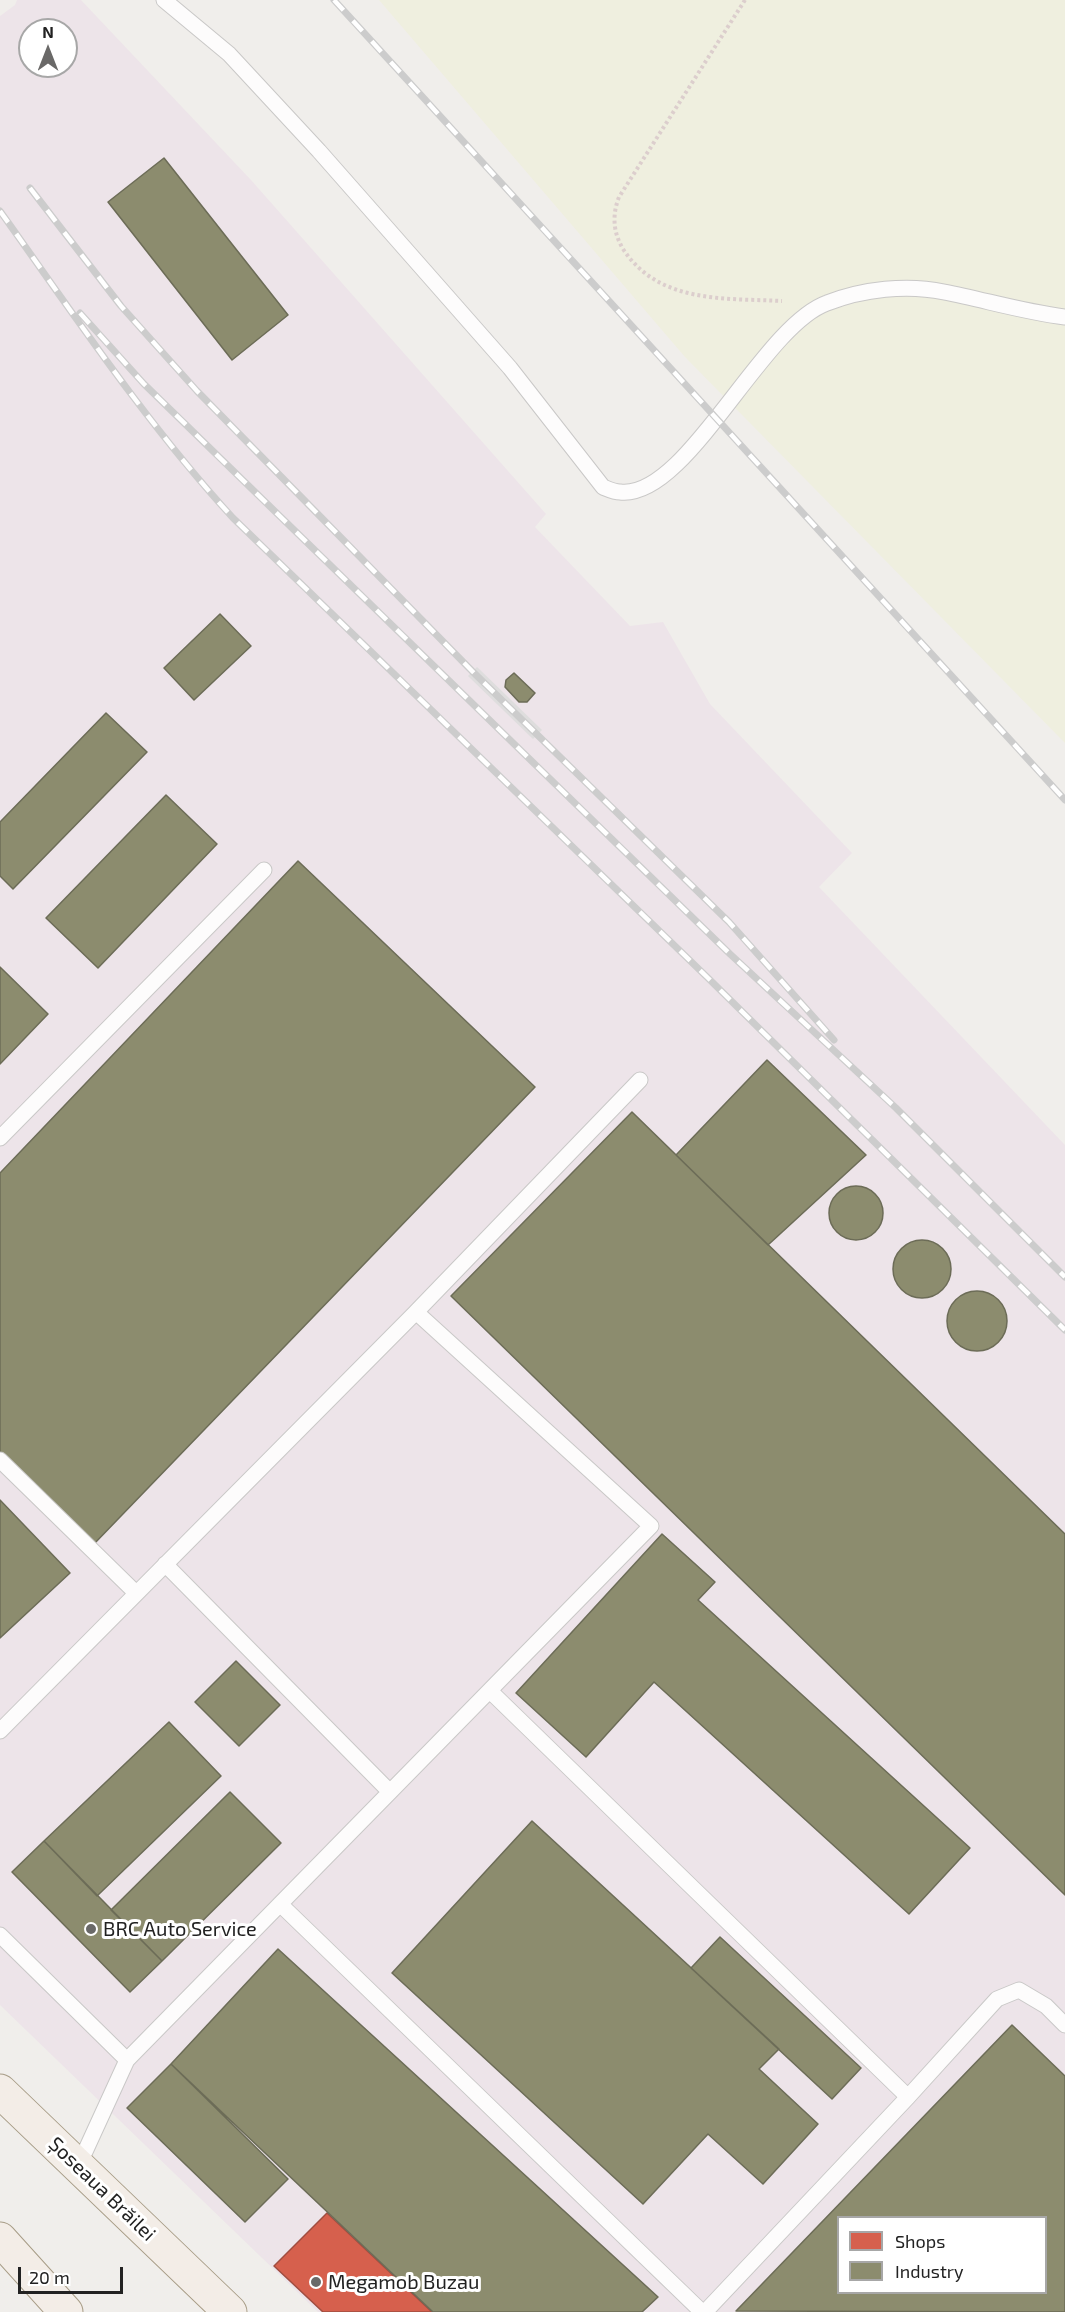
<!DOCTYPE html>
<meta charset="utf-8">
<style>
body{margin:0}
#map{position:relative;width:1065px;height:2312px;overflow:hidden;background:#f0eeeb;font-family:"Exo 2",sans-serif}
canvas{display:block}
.legend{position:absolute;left:837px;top:2216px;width:210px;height:78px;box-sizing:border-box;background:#fff;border:2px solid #a7a7a7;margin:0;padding:8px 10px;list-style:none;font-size:18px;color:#222}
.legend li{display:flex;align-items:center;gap:12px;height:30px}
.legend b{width:30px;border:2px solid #a7a7a7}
.north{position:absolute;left:18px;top:18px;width:60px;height:60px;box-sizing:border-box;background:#fff;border:2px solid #a7a7a7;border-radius:50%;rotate:0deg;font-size:16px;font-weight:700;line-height:24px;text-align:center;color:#222}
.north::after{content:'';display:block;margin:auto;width:21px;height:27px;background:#6a6968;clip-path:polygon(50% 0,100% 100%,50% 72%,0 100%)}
.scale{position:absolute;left:18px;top:2267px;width:105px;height:27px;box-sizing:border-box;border:3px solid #222;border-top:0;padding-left:8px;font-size:18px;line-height:21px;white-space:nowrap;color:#222;-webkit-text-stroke:4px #fff;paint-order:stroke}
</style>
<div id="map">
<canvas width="1065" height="2312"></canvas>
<ul class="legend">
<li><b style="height:16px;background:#d6604d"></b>Shops</li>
<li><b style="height:16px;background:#8c8c6e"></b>Industry</li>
</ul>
<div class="north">N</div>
<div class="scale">20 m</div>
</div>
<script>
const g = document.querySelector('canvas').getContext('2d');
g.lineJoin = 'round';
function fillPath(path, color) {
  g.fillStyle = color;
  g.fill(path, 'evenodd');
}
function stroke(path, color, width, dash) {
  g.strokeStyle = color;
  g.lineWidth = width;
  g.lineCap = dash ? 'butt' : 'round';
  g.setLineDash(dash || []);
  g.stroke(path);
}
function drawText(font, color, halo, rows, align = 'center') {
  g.font = font + ' "Exo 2",sans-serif';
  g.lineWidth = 6;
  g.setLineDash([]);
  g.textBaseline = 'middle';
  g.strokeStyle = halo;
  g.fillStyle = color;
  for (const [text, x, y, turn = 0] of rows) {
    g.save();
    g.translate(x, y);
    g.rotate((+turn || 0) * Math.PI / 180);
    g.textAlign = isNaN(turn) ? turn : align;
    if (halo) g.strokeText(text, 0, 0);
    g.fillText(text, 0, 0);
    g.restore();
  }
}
fillPath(new Path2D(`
 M17 0H81L251 180 546 514 535 527 630 626 663 622 710 704 852 853 819 887 1065 1145V2312H318L0 2005V16L15 5ZM30 30H66V66H30ZM838 2218H1046V2292H838Z`), '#ede4e9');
fillPath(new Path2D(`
 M379 0H1065V743L685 357Z`), '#efefdf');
fillPath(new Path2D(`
 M477 667 542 730 533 739 468 676Z`), '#dedddd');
const shops = new Path2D(`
 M327 2213 432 2312H323L274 2266Z`);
fillPath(shops, '#d6604d');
stroke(shops, '#a04d40', 1.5);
const industry = new Path2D(`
 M164 158 288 315 232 360 108 202Z
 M220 614 251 646 194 700 164 668Z
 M514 673 535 693 527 702H519L505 687 506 680Z
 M106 713 147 752 13 889 0 876V822Z
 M166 795 217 844 98 968 46 918Z
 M298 861 535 1087 93 1545 0 1452V1173Z
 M0 967 48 1014 0 1064Z
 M767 1060 866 1155 768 1245 676 1155Z
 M632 1112 1065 1534V1895L451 1296Z
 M829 1213a27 27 0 1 1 54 0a27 27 0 1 1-54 0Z
 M893 1269a29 29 0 1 1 58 0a29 29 0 1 1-58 0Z
 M947 1321a30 30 0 1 1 60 0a30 30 0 1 1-60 0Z
 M0 1500 70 1573 0 1638Z
 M662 1534 715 1582 698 1600 970 1848 909 1914 654 1682 586 1757 516 1693Z
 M236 1661 280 1705 239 1746 195 1702Z
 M169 1722 221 1776 97 1896 44 1841Z
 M230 1792 281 1843 162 1961 111 1910Z
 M532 1821 779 2049 759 2069 818 2124 763 2184 708 2134 643 2204 392 1973Z
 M44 1841 162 1961 130 1992 12 1872Z
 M720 1937 861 2068 832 2099 691 1968Z
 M278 1949 658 2297 642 2312H433L171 2064Z
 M1012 2025 1065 2076V2312L736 2311ZM838 2218H1046V2292H838Z
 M171 2064 288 2179 245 2222 127 2108Z`);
fillPath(industry, '#8c8c6e');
stroke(industry, '#6c6c57', 1.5);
const lane = new Path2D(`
 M164 0 229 54 319 151 510 368 603 487C608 489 614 492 620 492 686 500 761 327 827 303 863 289 907 284 944 292 985 300 1024 312 1065 317
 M0 1138 264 870
 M416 1312 640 1080
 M0 1460 136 1593
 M165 1564 390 1792
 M490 1691 908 2097
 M0 1731 416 1312 651 1526 127 2060 78 2167
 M280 1904 702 2312
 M0 1935 127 2060
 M705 2312 908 2097 997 1999 1019 1990 1046 2006 1065 2025`);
const primary = new Path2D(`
 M0 2091 230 2312
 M0 2239 66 2312`);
stroke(lane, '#c9c8c7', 17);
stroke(primary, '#a79c86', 35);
stroke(new Path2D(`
 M745 0 619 197C612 215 613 232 623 249 659 304 725 298 782 301`), '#dccecd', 4, [3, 3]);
stroke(lane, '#fdfcfc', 15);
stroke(primary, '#f3ede7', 33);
const rail = new Path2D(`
 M334 0 1065 800
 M30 188 121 306 197 391 473 672 729 922 834 1040
 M0 211C75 316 146 423 233 518L708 978 1065 1330
 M80 313 144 384 730 954 896 1108 1065 1277`);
stroke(rail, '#ccc', 7);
stroke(rail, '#fff', 4.5, [14]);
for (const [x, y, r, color] of [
 [91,1929,6,"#6a6968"],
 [316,2282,6,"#6a6968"]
]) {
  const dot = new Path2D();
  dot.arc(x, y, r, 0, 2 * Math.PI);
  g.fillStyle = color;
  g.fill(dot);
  stroke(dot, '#fff', 2);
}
drawText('20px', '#222', '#fff', [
 ["BRC Auto Service",103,1929],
 ["Megamob Buzau",328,2282]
], 'left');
drawText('20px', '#222', '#fff', [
 ["Șoseaua Brăilei",102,2189,44]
]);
</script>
